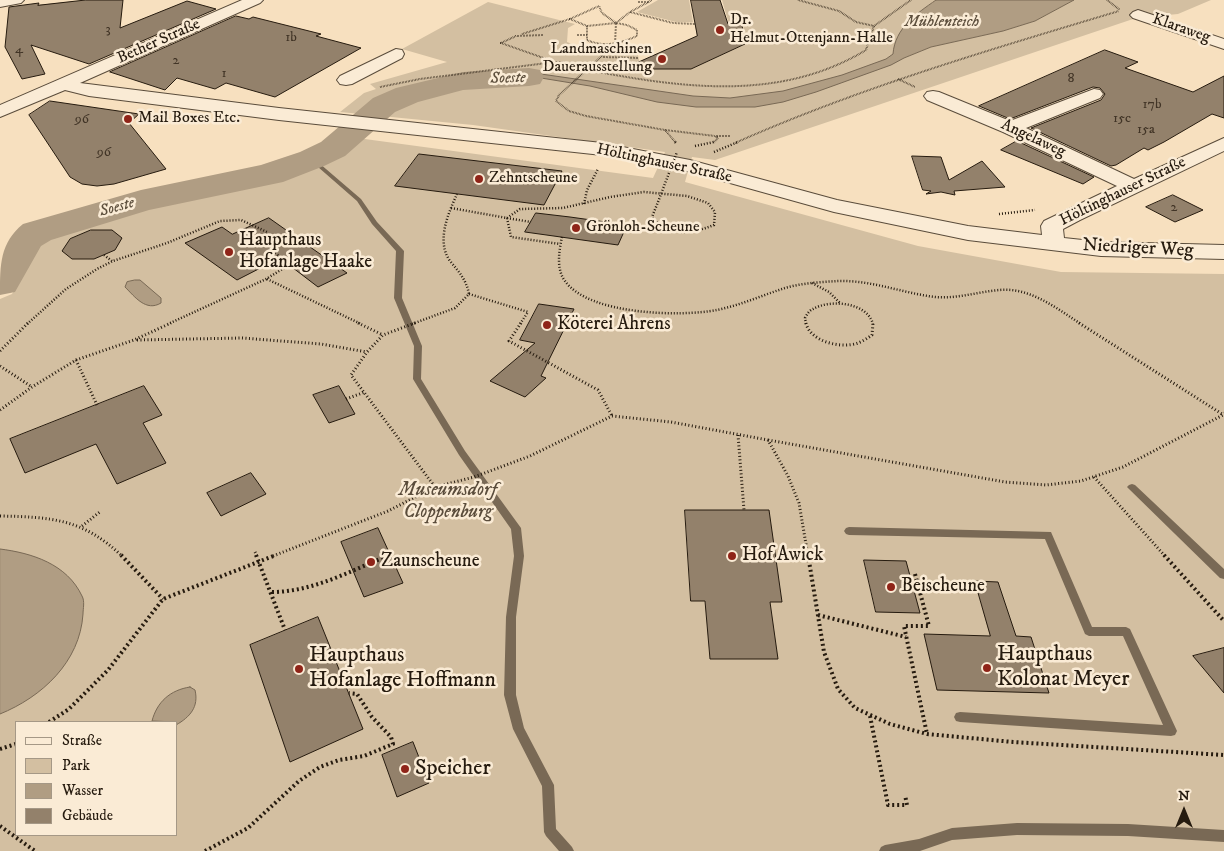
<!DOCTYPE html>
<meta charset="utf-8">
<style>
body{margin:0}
#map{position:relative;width:1224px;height:851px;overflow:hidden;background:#f7e0bf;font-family:"IM FELL DW Pica",serif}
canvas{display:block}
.legend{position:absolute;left:15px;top:721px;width:162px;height:115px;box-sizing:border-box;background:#faebd5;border:1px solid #a59886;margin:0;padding:6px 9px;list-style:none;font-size:15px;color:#261b0f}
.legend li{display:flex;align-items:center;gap:10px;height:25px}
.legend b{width:25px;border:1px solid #a59886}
.north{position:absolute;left:1159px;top:786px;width:50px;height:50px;-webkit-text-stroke:4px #faebd5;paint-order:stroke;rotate:0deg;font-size:14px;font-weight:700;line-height:20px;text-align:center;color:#261b0f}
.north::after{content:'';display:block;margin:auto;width:18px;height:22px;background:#261b0f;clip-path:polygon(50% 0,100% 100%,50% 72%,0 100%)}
</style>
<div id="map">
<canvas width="1224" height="851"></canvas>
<ul class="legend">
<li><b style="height:6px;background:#faebd5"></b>Straße</li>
<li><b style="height:14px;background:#d3bfa1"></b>Park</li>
<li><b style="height:14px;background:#b09d83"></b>Wasser</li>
<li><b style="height:14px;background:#93816b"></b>Gebäude</li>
</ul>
<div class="north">N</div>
</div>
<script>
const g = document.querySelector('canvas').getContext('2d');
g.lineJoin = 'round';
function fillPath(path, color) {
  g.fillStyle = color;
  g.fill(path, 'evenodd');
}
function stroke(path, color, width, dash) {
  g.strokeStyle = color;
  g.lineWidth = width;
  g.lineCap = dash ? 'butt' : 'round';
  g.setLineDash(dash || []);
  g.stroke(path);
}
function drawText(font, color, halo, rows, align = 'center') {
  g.font = font + ' "IM FELL DW Pica",serif';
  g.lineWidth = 5;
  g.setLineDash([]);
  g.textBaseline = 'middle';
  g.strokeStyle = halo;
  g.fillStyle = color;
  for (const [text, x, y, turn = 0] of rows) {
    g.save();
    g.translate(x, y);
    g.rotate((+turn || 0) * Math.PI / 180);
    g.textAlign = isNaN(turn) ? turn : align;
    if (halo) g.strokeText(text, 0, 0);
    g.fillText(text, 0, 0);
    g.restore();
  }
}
fillPath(new Path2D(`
 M658 0H689L693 22H676L637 12Z
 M722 0H936L917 14 904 58 931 47 1003 31 1035 21 1074 0H1211L1178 14 1136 18 715 160 692 157 685 182 918 246 1061 272 1224 274V851H0V299L12 294 46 235 350 137 653 178 665 152 473 125 340 112 364 93 376 89 370 84 447 62 402 49 488 2 575 24 568 28 567 42 577 46 580 45 637 51 641 69H691L746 44 743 25 729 24ZM16 722H176V835H16Z`), '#d3bfa1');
const water = new Path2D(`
 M936 0H1074L1035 21 1003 31 931 47 904 58 891 65 816 92 783 102 755 107H696L657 102 590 86 541 78 463 81 541 74 693 96 730 98 783 91 842 75 886 59 893 54C895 28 916 14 936 0Z
 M135 280H140L161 298V303C146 312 135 297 125 287L127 282Z
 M0 549C32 553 67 564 82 596 85 601 83 609 83 614 80 662 42 697 0 714Z
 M190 687 195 690C199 707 190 717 176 725V722L152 721C157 702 170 690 190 687Z`);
fillPath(water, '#b09d83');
stroke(water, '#796955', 1);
fillPath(new Path2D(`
 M312 157 361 199 377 222 404 251 402 298 422 346 421 379 465 451 521 528 524 556 516 617V695L524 728 554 785 556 829 572 847 574 851H559L546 836 544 832 542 786 513 729 504 695 506 617 514 556 511 529 459 455 413 379 414 346 394 298 396 251 372 224 357 201 310 160 309 159Z
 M1132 484 1135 485 1224 569V579L1220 578 1129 489 1127 487 1129 485Z
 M849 527 1051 532 1092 627H1126L1130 629 1177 731 1175 735 1171 736 960 722 956 721 954 717 956 713 960 712 1163 725 1123 636H1089L1085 634 1045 539 849 535 846 534 844 531 846 528Z
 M1017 823 1128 824 1224 830V842L1128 836 1017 835 952 840 920 851H879L881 847 885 845 919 839 952 828Z`), '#796955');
fillPath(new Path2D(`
 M529 68 540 70 544 77 540 84 529 86 463 90 418 102 395 112 345 156 324 166 283 182 149 210 51 240 41 246 15 292 0 295C0 264 0 243 23 224L141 190 261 165 300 152 321 142 373 98 396 88 463 72Z`), '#b09d83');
const building = new Path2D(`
 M86 0H123L120 28 187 1 216 9 89 64 31 45 45 74 22 79 5 47 9 7 39 3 38 5Z
 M691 0H720L728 24 742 25 745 44 691 69H623L697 36Z
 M236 16 249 19 253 17 321 34 316 36 361 48 275 97 226 83 215 89 177 78 165 90 110 72Z
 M1105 50 1138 62 1125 68 1193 92 1224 76V118L1212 114 1164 142 1148 150 1144 148 1116 165 1111 166 1031 128 1101 100 1105 94 1100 88 1093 87 1010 119 979 106Z
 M50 101 139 114 129 123 166 169 114 184 97 186 82 184 70 177 29 115Z
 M1017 141 1094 177 1083 184 1001 150Z
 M419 154 562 171 544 205 395 186Z
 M912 156 941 157 949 180 982 161 1005 187 954 191 955 195 941 192 926 194 931 191 923 190Z
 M1173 195 1203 210 1175 222 1146 207Z
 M536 213 570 217 627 225 618 245 525 232Z
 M269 218 347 273 318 287 280 258 237 280 185 243 222 227 232 234Z
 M91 230H112L122 238 115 250 94 259H72L62 251 70 239Z
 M539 304 574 309 541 376 546 378 525 397 490 381 535 343 520 340Z
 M144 386 162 415 143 423 166 463 117 484 96 444 25 473 10 439Z
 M339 386 355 414 329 423 313 395Z
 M251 473 266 494 221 516 207 493Z
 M685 510H769L782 602H770L778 659H710L705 601H691Z
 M378 528 403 583 364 597 341 542Z
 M864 560 906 561 920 613 876 612Z
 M975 581 998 582 1016 636 1031 637 1049 693 937 690 924 634 990 636Z
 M318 617 363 729 290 762 250 645Z
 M1224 648V693L1193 656Z
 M413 742 429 783 397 797 382 755Z`);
fillPath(building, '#93816b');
stroke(building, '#261b0f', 1);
const minor = new Path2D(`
 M0 0H24L21 3 0 7Z
 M242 0H263L260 3 80 83 279 108 602 143 690 160 837 200 968 226 1042 235 1041 226 1044 221 1117 186 1003 132 927 100 924 96 927 92 933 91 939 92 1010 121 1094 89 1100 90 1103 94 1100 98 1026 128 1134 179 1224 138V151L1080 220 1063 229 1064 238 1101 242 1224 245V259L1101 256 968 240 834 212 687 171 602 155 279 120 89 96 65 90 0 117V105Z
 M1138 10 1224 39V49L1133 18 1130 15 1133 12Z
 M396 49 402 50 404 54 402 58 352 84 346 85 340 84 337 80 340 76Z`);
stroke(minor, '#5a4c3b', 2);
stroke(new Path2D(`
 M798 0 839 11 856 22 874 26 911 0
 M1107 0 1120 10
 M638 2H650
 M630 12 673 23 695 24
 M616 23 627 25 637 30V36C621 43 604 48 587 40V26Z
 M616 23 630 12 652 0
 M587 26 570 19 599 6 602 13 616 23 615 44 559 95 556 101 569 111 586 116 665 130 676 143
 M522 34 570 19
 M543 35 516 36 501 43 555 62 593 65
 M577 35H587
 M603 57 639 58
 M588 70C682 88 780 102 866 50L874 26
 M898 79 915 87
 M380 87 420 79 555 62
 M665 130 715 136 718 138 713 143
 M716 136H730
 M735 143C859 88 989 50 1119 11`), '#261b0f', 2, [0.5, 1]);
stroke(new Path2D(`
 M675 142 676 143
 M695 146 714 142
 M714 152 738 142
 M584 204 587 190 598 169
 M451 208 507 218 511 237 560 244
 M999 214 1035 210
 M507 218 520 209 563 208 610 197 644 192 687 196 708 203 715 212 714 225C691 234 669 237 652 217L658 202
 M507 218 531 222
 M562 237C559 251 556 269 565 281 589 315 680 317 717 310 741 305 763 295 785 288 802 283 821 282 838 281 872 280 902 293 935 297 957 299 977 292 999 290 1030 287 1056 308 1081 324
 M104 255 112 261
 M267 279 361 324
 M812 283 829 292 840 303
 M469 294 528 312 520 324
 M27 324 66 289 97 269 113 261 167 243 220 221 241 220 267 232 272 250 289 265 266 279 168 324
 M412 324 455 308 469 294C466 279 459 272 450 261 436 241 448 214 457 194
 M806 324 805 318C807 314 810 310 813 309 830 299 867 302 873 324`), '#261b0f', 2.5, [1, 2]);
stroke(new Path2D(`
 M358 323 383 335
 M415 323 383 335 367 352 351 375 435 487
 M521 323 509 341 598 390 612 416
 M806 323C810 342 842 349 858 343 863 341 868 338 872 335L873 323
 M1079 323 1222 414 1224 413
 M137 340 242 338 321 344 367 352
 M0 351 28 323
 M76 360 97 405
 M0 366 32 387
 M346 399 365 392
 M0 410 32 387 76 360 134 340 171 323
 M738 435 744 510
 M768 440 1005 482 1046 485 1081 481 1123 467 1223 415
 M1094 477 1165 556
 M0 516C52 517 83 519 122 556
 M82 526 101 511
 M255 552 257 556
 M273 556 388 511 435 487 474 477 530 456 612 416 671 422 768 440 788 476 799 503 808 556
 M388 556 390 555`), '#261b0f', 3, [1, 2.5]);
stroke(new Path2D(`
 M121 555 163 599
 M256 555 285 630
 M808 555 824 652 838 689 855 708 890 724 927 734 1013 742 1224 755
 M1164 555 1224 621
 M915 574 929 626H904L927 734
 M272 592C313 592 352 570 390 555
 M818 615 906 637
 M870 716 888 805H907L905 795
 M49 722 69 709 108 670 163 599 276 555
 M0 749 16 744
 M0 826 35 851
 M205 851 248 828 299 781 320 767 339 760 364 756 393 744 391 737 372 717 357 694 349 693`), '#261b0f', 4, [2, 3]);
fillPath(minor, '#faebd5');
stroke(new Path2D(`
 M658 202 677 152`), '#261b0f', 2.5, [1, 2]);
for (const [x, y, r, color] of [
 [720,30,5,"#8f2418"],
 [662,59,5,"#8f2418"],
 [128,119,5,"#8f2418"],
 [479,179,5,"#8f2418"],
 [576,228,5,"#8f2418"],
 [229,252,5,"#8f2418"],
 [547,325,5,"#8f2418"],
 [732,556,5,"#8f2418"],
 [371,562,5,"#8f2418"],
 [891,587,5,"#8f2418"],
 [987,668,5,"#8f2418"],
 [299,669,5,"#8f2418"],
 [405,769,5,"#8f2418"]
]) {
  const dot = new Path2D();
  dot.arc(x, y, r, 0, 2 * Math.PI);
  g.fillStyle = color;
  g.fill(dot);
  stroke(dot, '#faebd5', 2);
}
drawText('14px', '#413426', null, [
 ["3",108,30],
 ["1b",291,38],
 ["4",19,50],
 ["2",176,61],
 ["1",224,74],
 ["8",1071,79],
 ["17b",1152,105],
 ["15c",1122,119],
 ["96",82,120],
 ["15a",1146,130],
 ["96",104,153],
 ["2",1174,208]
]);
drawText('16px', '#261b0f', '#faebd5', [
 ["Dr.",730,21],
 ["Helmut-Ottenjann-Halle",730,39],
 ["Landmaschinen",652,50,"right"],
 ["Dauerausstellung",652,68,"right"],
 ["Mail Boxes Etc.",138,119],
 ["Zehntscheune",489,179],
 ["Grönloh-Scheune",586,228]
], 'left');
drawText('italic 16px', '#5d4f3d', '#faebd5', [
 ["Mühlenteich",942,23],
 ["Soeste",508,79,-2],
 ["Soeste",117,208,-16]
]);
drawText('16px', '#261b0f', '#faebd5', [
 ["Klaraweg",1181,29,19],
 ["Bether Straße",159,42,-24],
 ["Angelaweg",1033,139,25],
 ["Höltinghauser Straße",664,164,12],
 ["Höltinghauser Straße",1123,192,-26]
]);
drawText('19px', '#261b0f', '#faebd5', [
 ["Haupthaus",239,241],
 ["Hofanlage Haake",239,263],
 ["Köterei Ahrens",557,325],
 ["Hof Awick",742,556],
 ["Zaunscheune",381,562],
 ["Beischeune",901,587]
], 'left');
drawText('19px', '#261b0f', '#faebd5', [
 ["Niedriger Weg",1138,249,3]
]);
drawText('italic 19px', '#5a4c3b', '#faebd5', [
 ["Museumsdorf",448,491],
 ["Cloppenburg",448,513]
]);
drawText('22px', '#261b0f', '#faebd5', [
 ["Haupthaus",997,655],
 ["Kolonat Meyer",997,680],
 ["Haupthaus",309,656],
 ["Hofanlage Hoffmann",309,681],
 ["Speicher",415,769]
], 'left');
</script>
